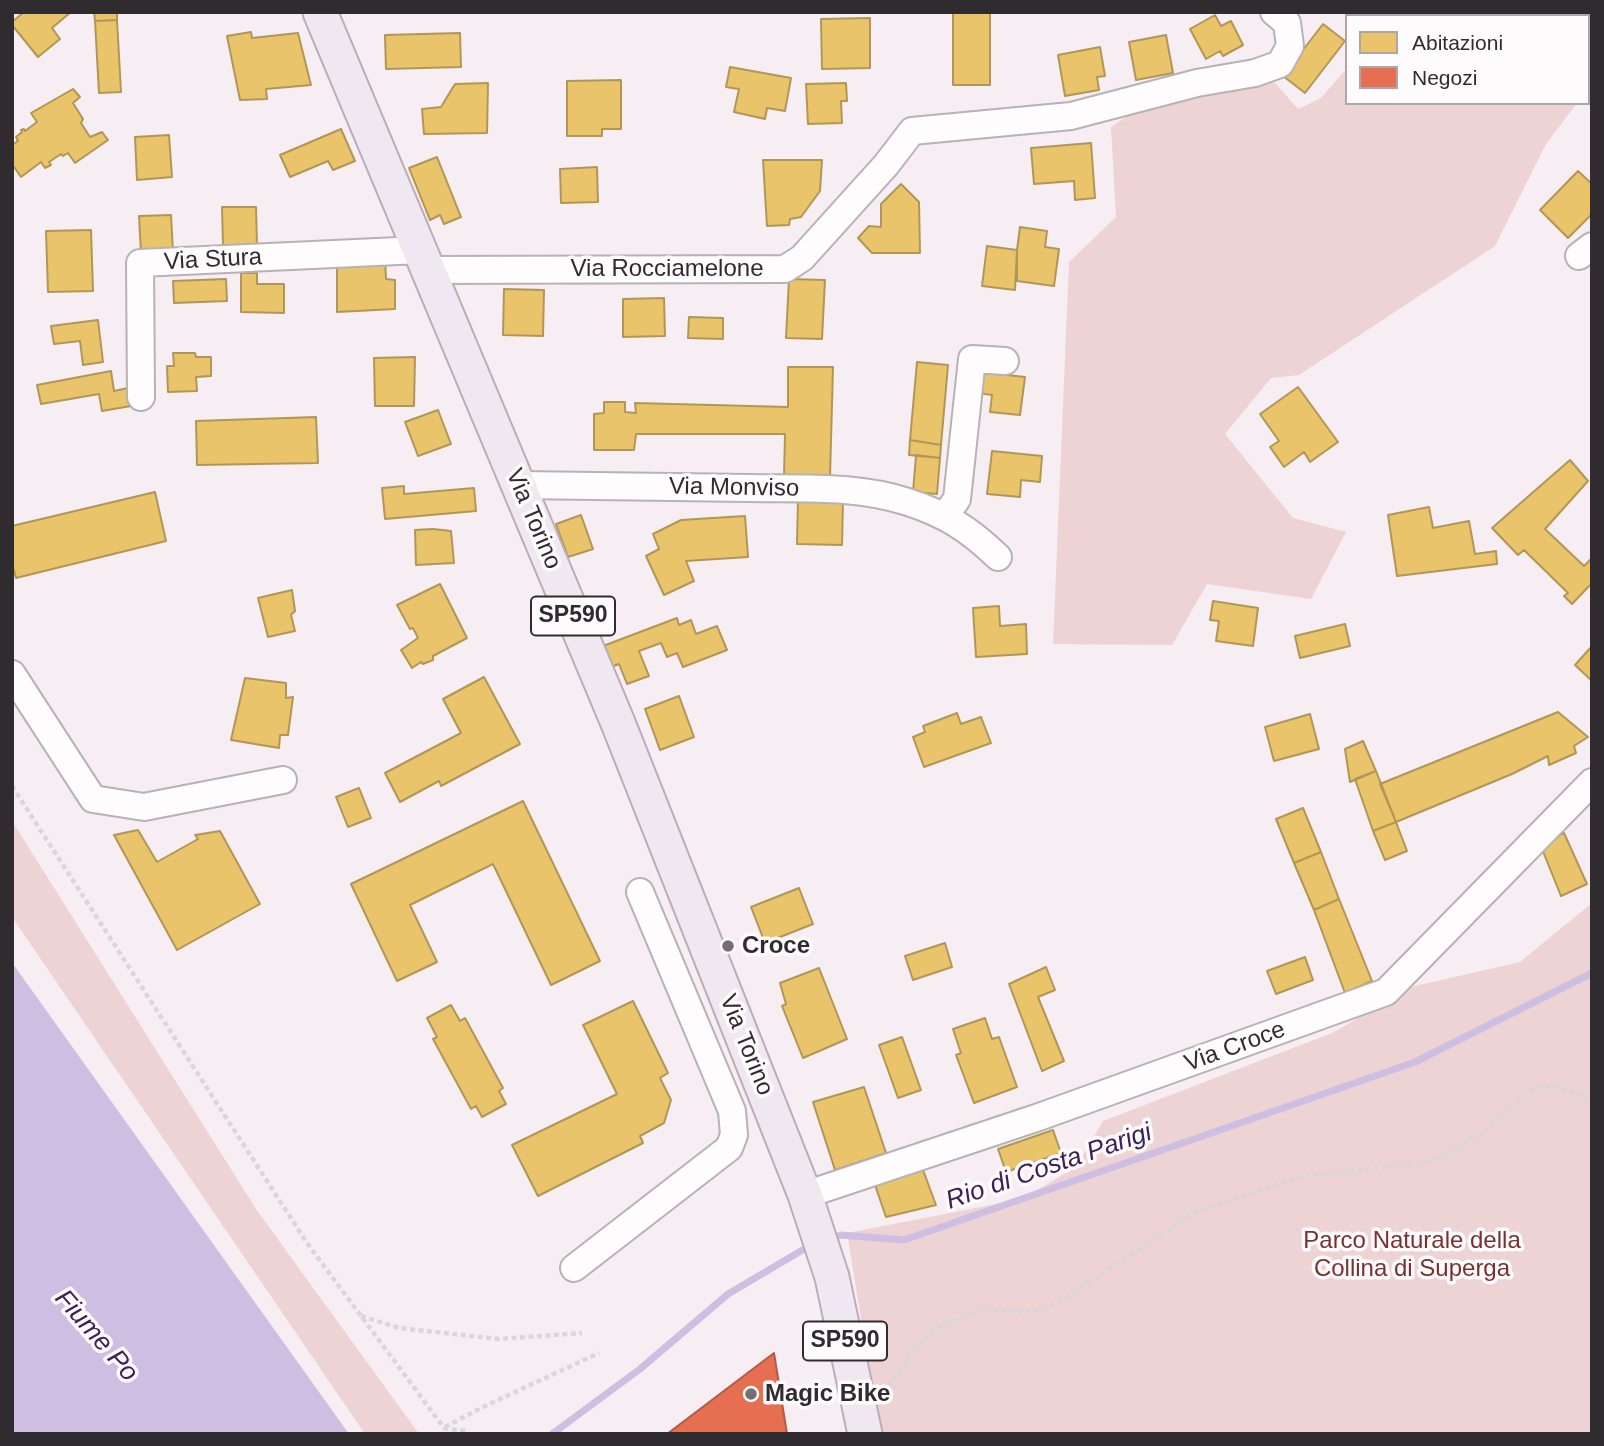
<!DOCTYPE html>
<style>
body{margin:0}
#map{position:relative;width:1604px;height:1446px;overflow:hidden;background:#f6eef2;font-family:Arial,sans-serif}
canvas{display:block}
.frame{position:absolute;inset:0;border:14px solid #302b2e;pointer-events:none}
.legend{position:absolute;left:1345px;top:14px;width:245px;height:91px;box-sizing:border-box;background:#fefbfd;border:2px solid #aca8aa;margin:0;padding:9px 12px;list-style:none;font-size:21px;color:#302b2e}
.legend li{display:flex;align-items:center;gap:14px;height:35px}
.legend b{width:35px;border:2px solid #aca8aa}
</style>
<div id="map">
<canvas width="1604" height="1446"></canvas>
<div class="frame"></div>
<ul class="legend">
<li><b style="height:19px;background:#e9c46a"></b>Abitazioni</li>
<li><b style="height:19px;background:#e76f51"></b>Negozi</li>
</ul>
</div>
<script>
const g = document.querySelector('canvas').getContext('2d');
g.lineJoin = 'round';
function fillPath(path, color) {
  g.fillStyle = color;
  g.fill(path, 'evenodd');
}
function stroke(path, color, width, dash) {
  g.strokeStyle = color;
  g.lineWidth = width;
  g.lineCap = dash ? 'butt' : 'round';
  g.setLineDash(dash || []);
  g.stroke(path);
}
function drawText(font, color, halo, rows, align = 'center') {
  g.font = font + ' Arial,sans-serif';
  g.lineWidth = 7;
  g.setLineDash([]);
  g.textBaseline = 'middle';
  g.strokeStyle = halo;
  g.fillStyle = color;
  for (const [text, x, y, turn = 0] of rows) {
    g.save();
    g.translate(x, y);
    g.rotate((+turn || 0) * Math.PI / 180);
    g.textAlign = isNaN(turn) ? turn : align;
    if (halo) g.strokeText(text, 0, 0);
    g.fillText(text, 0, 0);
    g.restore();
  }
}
fillPath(new Path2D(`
 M1360 12H1592V84L1588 89V16H1360Z
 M1253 58 1298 109 1321 98 1347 68V103H1577L1546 144 1495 246 1299 375 1271 378 1225 434 1293 518 1346 532 1311 599 1207 584 1172 645 1053 644 1069 262 1116 217 1111 127 1192 73Z
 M12 821 256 1209 419 1434H365L12 917Z
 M1592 903V1434H880L847 1233 1022 1199 1076 1167 1103 1121 1332 1033 1415 986 1520 962Z`), '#edd3d4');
fillPath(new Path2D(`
 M12 963 13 964 349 1434H12Z`), '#cdbee2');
const homes = new Path2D(`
 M24 12H71L52 28 60 39 38 57 12 25V22Z
 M94 12H117V20L95 21Z
 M953 12H990V85H953Z
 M1215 15 1221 26 1231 21 1243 45 1223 56 1220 51 1206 59 1190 29Z
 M870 18V68L822 69 821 19Z
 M117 20 121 92 99 93 95 21Z
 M1323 24 1345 41 1305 93 1283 76Z
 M251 32 252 38 298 33 311 85 266 89 267 99 240 100 227 36Z
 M460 33 461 67 386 69 385 35Z
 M1166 35 1173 73 1136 80 1129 42Z
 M1100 47 1105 76 1097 77 1099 90 1065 96 1058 55Z
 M730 67 791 78 785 111 767 108 765 119 734 112 739 89 726 87Z
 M621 80V129H602V136H567V81Z
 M488 83 487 133 424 134 422 109 441 107 455 84Z
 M846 83 847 101H841L842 123 808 124 806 84Z
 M73 89 80 97 73 103 83 119 81 123 90 137 102 132 108 140 75 163 68 153 63 156 61 154 49 162 51 165 45 168 41 162 21 177 12 164V145L18 141 16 137 22 132 21 130 24 129 25 131 37 122 31 113Z
 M341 129 355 161 333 170 328 161 290 177 280 155Z
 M169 135 172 177 137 180 135 137Z
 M1091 143 1095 198 1075 200 1074 181 1034 184 1031 148Z
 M437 157 461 217 444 224 440 215 430 220 409 168Z
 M763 160H822L820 191 801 217 790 219 789 225 767 226Z
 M597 167 598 202 561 203 560 169Z
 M1578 171 1592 184V214L1568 238 1540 210Z
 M901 184 919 202 920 253H872L858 238 869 226 881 227V204Z
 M222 207H256L257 245H223Z
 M171 215 173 252 141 253 139 216Z
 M1020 227 1047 231 1045 247 1059 249 1054 286 1017 281V250Z
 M91 230 93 291 48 292 46 231Z
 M987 246 1017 250 1015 290 982 286Z
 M337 254 385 259 386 279 395 280V309L337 312Z
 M241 273H257V284H284V313L241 312Z
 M226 279 227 301 174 303 173 281Z
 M789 279 825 280 822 339 786 338Z
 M504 289 544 290 543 336 503 335Z
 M664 298 665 336 623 337V299Z
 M689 317 723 318V339L688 338Z
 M98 320 103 362 83 365 80 341 54 344 51 326Z
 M173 353H195L196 357H211V376L196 377 197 391 168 392 167 366H174Z
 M415 357 414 406H375L374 358Z
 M917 362 948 365 941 445 910 440Z
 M788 367H833L830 477 784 476 785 434H636L634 450H594V414L604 413V402H625V412L636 413 635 403 788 407Z
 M111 371 114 391 128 388 131 406 102 411 99 394 41 404 37 385Z
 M980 372 1025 377 1020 415 990 412 992 395 978 393Z
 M1298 387 1338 442 1310 462 1304 452 1284 467 1270 447 1279 441 1260 414Z
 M438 410 451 444 418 456 405 422Z
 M316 417 318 463 197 465 196 421Z
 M910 440 941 445 940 458 909 455Z
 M992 451 1042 456 1040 482 1021 480 1020 497 987 494Z
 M916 455 940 458 937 494 913 492Z
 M1570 460 1588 481 1545 529 1584 566 1592 558V583L1572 604 1564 596 1568 593 1524 550 1518 555 1492 528Z
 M404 486V494L474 488 476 511 385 519 382 488Z
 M155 492 166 541 16 578 12 563V526Z
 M798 500 843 501 842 545 797 544Z
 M1429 507 1433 528 1469 521 1475 554 1496 551 1497 564 1397 576 1388 515Z
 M581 515 593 549 568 557 556 524Z
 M745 516 748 557 686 561 694 581 664 595 646 556 659 549 653 534 681 520Z
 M433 529 451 531 454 563 416 565 415 530Z
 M440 584 467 638 433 656V660L423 664 421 662 412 668 401 650 418 638 413 628 410 629 397 605Z
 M292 590 295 611 291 615 295 631 268 637 258 598Z
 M1213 601 1258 608 1253 646 1216 641 1219 621 1210 620Z
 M999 606 1000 626 1026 624 1027 654 976 657 973 608Z
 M677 618 679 625 691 620 696 634 717 626 727 650 683 667 677 653 667 657 661 643 639 651 649 676 627 684 619 664 611 667 603 646Z
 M1345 624 1350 646 1300 658 1295 636Z
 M1592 646V681L1575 665Z
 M484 677 520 744 441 786 439 781 400 802 385 773 461 733 443 699Z
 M245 678 286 683V698L293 697 288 735H280L279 748 231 740Z
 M679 696 694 737 660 750 645 709Z
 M1558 712 1588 737 1574 746 1576 753 1549 765 1548 756 1512 774 1396 822 1380 784Z
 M957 713 961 724 981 717 991 743 924 767 913 737 925 732 923 726Z
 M1310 714 1319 749 1274 761 1265 727Z
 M1363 741 1376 771 1350 782 1345 749Z
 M1376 771 1396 822 1373 831 1355 779Z
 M359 788 371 818 348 827 336 797Z
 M523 801 600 961 551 985 493 864 410 905 437 962 397 981 351 884Z
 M1303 808 1321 852 1294 863 1276 819Z
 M1396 822 1407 851 1385 860 1373 831Z
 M138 830 157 862 198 839 195 835 220 831 260 904 177 950 114 835Z
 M1564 833 1587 884 1561 896 1540 844Z
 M1321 852 1339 899 1314 910 1294 863Z
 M799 888 813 924 765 943 751 907Z
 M1339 899 1372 981 1345 993 1314 910Z
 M945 943 952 967 913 980 905 956Z
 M1305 957 1313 980 1276 994 1267 971Z
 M1046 967 1055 990 1038 997 1064 1061 1042 1071 1009 984Z
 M819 968 847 1039 803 1058 782 1006 786 1004 780 983Z
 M633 1001 668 1073 660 1078 671 1100 664 1123 640 1136 643 1143 538 1196 512 1145 617 1094 583 1025Z
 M451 1005 460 1021 465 1018 503 1088 499 1091 506 1104 482 1117 476 1106 471 1109 433 1039 437 1037 427 1018Z
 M985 1018 992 1039 999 1037 1017 1087 974 1103 956 1055 961 1053 953 1029Z
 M902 1037 921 1090 898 1098 879 1045Z
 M864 1087 886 1153 835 1170 813 1102Z
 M1053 1130 1061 1153 1006 1172 998 1149Z
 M923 1170 936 1205 886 1217 875 1185Z`);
fillPath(homes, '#e9c46a');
stroke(homes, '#b29658', 2);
const shops = new Path2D(`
 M774 1353 787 1434H667Z`);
fillPath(shops, '#e76f51');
stroke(shops, '#b05b46', 2);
stroke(new Path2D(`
 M829 1239 841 1235 904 1240 1197 1138 1415 1062 1592 973
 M552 1434 640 1369 728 1294 811 1245`), '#cdbee2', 7);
const minor = new Path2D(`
 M1579 256 1592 246
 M428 270 785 269 802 258 886 165 912 131 1071 116 1197 83 1255 73 1280 64 1290 46 1287 23 1274 12
 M141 397 140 263 420 250
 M519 485C595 486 672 487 749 488 801 489 857 485 908 502 945 514 969 529 998 557
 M945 516 957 499 972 359 1005 361
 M12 674 93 799 144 807 283 780
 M805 1195 1039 1117 1386 992 1592 782
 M574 1268 729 1148 734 1135 732 1111 640 892`);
const major = new Path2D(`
 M320 12 618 723 805 1195 832 1277 865 1434`);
stroke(minor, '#b7b2b4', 30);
stroke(major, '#bbacbb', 37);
stroke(new Path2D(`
 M12 786 307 1243 444 1428 467 1431V1434
 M361 1316 399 1328 499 1339 582 1333
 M885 1394 914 1348 940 1326 979 1309 1034 1312 1061 1301 1195 1212 1300 1177 1421 1163 1448 1153 1482 1133 1535 1087 1551 1086 1576 1093 1589 1103H1592
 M445 1427 485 1406 599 1353`), '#dad7d8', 4.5, [5, 3.5]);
stroke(minor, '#fefcfd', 26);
stroke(major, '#f0e8f0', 33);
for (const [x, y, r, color] of [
 [728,946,7,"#756f73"],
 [751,1394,7,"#756f73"]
]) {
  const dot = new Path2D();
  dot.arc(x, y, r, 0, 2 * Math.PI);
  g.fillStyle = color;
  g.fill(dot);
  stroke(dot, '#fefbfd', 2.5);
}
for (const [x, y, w] of [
 [573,616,84],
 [845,1341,84]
]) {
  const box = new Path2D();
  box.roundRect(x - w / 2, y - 19.5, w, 39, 5);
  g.fillStyle = '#fefbfd';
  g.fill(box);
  stroke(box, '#302b2e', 2);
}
drawText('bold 23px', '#302b2e', null, [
 ["SP590",573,616],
 ["SP590",845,1341]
]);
drawText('24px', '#302b2e', '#fefbfd', [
 ["Via Stura",213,260,-3],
 ["Via Rocciamelone",667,269],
 ["Via Monviso",734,488,1],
 ["Via Torino",533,519,67],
 ["Via Torino",746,1045,68],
 ["Via Croce",1235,1047,-20]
]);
drawText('bold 24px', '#302b2e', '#fefbfd', [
 ["Croce",742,946],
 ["Magic Bike",765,1394]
], 'left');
drawText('24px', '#793030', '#fefbfd', [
 ["Parco Naturale della",1412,1241],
 ["Collina di Superga",1412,1269]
]);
drawText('italic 26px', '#3b205b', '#fefbfd', [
 ["Rio di Costa Parigi",1049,1167,-19],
 ["Fiume Po",96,1336,49]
]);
</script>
